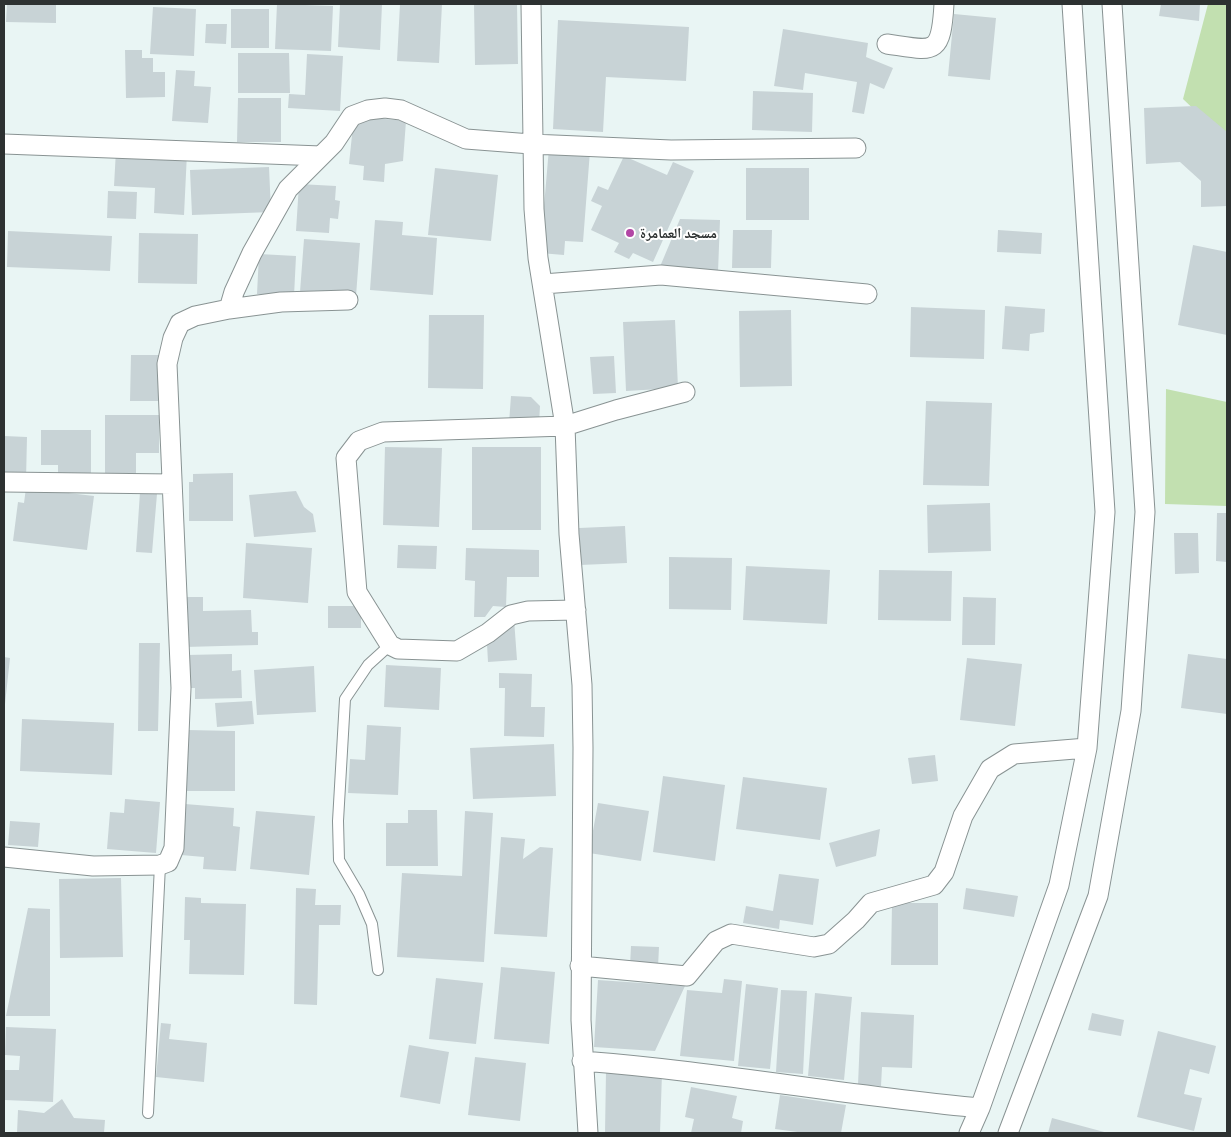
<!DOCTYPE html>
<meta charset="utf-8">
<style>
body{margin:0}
#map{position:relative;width:1231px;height:1137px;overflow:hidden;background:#e9f5f4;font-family:Ubuntu,sans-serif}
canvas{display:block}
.frame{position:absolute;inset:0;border:5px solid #2d3131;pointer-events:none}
</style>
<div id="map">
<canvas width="1231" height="1137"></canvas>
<div class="frame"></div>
</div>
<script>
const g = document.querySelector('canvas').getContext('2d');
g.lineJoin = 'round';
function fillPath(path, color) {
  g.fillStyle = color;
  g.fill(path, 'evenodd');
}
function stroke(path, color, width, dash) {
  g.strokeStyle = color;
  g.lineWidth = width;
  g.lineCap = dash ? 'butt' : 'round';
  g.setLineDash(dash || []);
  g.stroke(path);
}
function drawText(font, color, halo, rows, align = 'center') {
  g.font = font + ' Ubuntu,"Noto Naskh Arabic",sans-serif';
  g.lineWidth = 4;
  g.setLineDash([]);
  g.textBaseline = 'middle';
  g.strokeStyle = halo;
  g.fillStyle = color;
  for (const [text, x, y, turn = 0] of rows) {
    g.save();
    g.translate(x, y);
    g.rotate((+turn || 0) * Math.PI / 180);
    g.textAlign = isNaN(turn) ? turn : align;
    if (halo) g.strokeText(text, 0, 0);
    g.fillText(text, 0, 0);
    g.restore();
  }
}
fillPath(new Path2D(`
 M1208 4H1227V141L1183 99Z
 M1166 389 1227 402V506L1165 504Z`), '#c2e0b0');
fillPath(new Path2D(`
 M7 4H56V23L6 22Z
 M277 4 333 6 331 51 275 49Z
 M340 4H382L380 50 338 47Z
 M400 4H442L439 63 397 61Z
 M474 4H517L518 64 475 65Z
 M1161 4H1200L1199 21 1159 16Z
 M153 7 196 9 194 56 150 54Z
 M231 9H269V48H231Z
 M954 14 996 18 990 80 948 76Z
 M558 20 689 27 686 81 606 77 603 132 553 129Z
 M206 24H227L226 44 205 43Z
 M783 29 868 43 866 57 893 68 884 89 870 83 864 114 852 112 857 82 805 73 803 90 774 86Z
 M125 50H142V58H153V72H165V97L126 98Z
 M238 53H289L290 93H238Z
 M307 54 343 56 340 111 288 108 289 94 305 95Z
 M176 70 195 71 194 86 211 87 208 123 172 121Z
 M753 91 813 93 812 132 752 130Z
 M238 98H281V142H237Z
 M1196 106 1227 132V206L1201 207V181L1180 162 1146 164 1144 108Z
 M354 116 406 121 403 161 385 164 384 182 363 180 364 166 349 164Z
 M549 148 590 151 583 242 565 241 564 255 540 253Z
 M116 150 187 153 184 215 154 213 155 188 114 186Z
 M624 156 667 175 673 162 694 171 653 262 633 253 629 259 614 252 619 243 591 230 602 206 591 201 598 186 608 190Z
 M269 167 271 212 192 215 190 170Z
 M435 168 498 175 491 241 428 235Z
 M746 168H809V220H746Z
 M299 184 336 186 335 200 340 201 338 219 330 218 329 233 296 231Z
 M108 191 137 192 136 219 107 218Z
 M680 219 720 220 718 272 659 269Z
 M375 220 403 222 402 235 437 238 433 295 370 290Z
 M733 230H772L771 268H732Z
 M998 230 1042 233 1041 254 997 252Z
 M8 231 112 236 110 271 7 267Z
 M139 233 198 234 197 284 138 283Z
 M304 239 360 243 356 296 300 292Z
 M1193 245 1227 252V335L1178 325Z
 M259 254 296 256 294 296 257 294Z
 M1005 306 1045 309 1044 332 1030 334 1029 351 1002 349Z
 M911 307 985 310 984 359 910 357Z
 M791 310 792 386 740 387 739 311Z
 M429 315H484L483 389 428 388Z
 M675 320 678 388 626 391 623 322Z
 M131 355H159L158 401H130Z
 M614 356 616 393 593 394 590 357Z
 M511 396 531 397 540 406 539 424 509 423Z
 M926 401 992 403 989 486 923 485Z
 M105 415H159V453H136V475H105Z
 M41 430H91V476H58V465H41Z
 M4 436 27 437 26 480 4 479Z
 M385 447 442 448 439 527 383 525Z
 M472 447H541V530H472Z
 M233 473V521H189V482H193V474Z
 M26 488 94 496 87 550 13 541 18 502 24 503Z
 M296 491 304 507 313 514 316 532 254 537 249 495Z
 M140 492 157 494 152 553 136 552Z
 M990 503 991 551 928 553 927 505Z
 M1217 513H1227V562L1216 561Z
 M625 526 627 563 580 565 579 528Z
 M1174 533H1198L1199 573 1175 574Z
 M246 543 312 548 308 603 243 598Z
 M398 545 437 546 436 569 397 568Z
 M466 548 539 550V577H507L506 607 493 606 485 617H474L475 581 465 580Z
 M669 557 732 558 731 610 669 609Z
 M746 566 830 570 827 624 743 620Z
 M879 570 952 571 951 621 878 620Z
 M183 597H203V611L251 610 252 632H258V645L185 647Z
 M963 597 996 598 995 645H962Z
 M328 606H361V628H328Z
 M514 619 517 660 488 662 487 644Z
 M139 643H160L158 731H138Z
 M232 654V671L241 670 242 698 195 699V688H188L187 655Z
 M1188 654 1227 659V714L1181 708Z
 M4 657 10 658 5 704H4Z
 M967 658 1022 664 1015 726 960 720Z
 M386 665 441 668 439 710 384 707Z
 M314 666 316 712 257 715 254 670Z
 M499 673 532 674 531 707H545L544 737 504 736 505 688H499Z
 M252 701 254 724 217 727 215 703Z
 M22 719 114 723 112 775 20 771Z
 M367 725 401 727 398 795 348 793 350 759 365 760Z
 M187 730 235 731V791H186Z
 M554 744 556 796 473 799 470 748Z
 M935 755 938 781 912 784 908 758Z
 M663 776 725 785 715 861 653 852Z
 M743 777 827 788 820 840 736 829Z
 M125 799 160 802 156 853 107 849 110 812 124 813Z
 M598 803 649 811 641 861 589 853Z
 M185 804 234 808 233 826 240 827 236 871 203 869 204 857 181 855Z
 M408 810H437L438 866H386V823H408Z
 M256 811 315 816 309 875 250 869Z
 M465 811 493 813 484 962 397 957 402 873 462 876Z
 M10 821 40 823 38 847 8 845Z
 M880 829 876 856 836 867 829 843Z
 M501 837 525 839 523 859 540 847 553 848 547 937 494 934Z
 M779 874 819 879 813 925 780 920 779 929 743 923 746 906 773 911Z
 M121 878 123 957 60 958 59 879Z
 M296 888 316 889 315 905H341L340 925H319L317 1005 294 1004Z
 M966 888 1018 896 1014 917 963 909Z
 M185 897 201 898V903L246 904 244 975 189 974 190 940H184Z
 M892 903H938V965H891Z
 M28 908 50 909V1016H6Z
 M631 946 659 947 658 967 630 966Z
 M501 967 555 972 549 1044 494 1039Z
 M436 978 483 983 476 1044 429 1039Z
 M724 979 742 981 734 1061 680 1056 687 990 722 993Z
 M598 980 685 986 655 1051 594 1047Z
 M746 984 778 988 770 1069 738 1066Z
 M781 990 807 991 803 1074 776 1072Z
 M815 993 852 997 844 1080 808 1076Z
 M861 1012 914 1015 912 1068 882 1067 881 1086 858 1085Z
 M1092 1013 1124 1020 1121 1036 1088 1030Z
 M161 1023 171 1024 169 1039 207 1043 204 1082 156 1077Z
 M6 1027 56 1029 53 1102 4 1100V1070H19L20 1056 5 1055Z
 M1158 1031 1216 1046 1209 1074 1190 1069 1184 1094 1202 1098 1194 1131 1137 1117Z
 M409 1045 449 1052 440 1104 400 1097Z
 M475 1057 526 1063 520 1121 468 1115Z
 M606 1072 662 1073 660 1133H605Z
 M691 1087 737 1096 732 1118 743 1121 741 1133H691L694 1119 685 1117Z
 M780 1095 846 1105 841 1133H805L775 1129Z
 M62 1099 74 1118 105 1120 104 1133H17L18 1110 44 1113Z
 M1052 1118 1108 1133H1048Z`), '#c8d3d6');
const service = new Path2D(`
 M378 970 372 924 359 894 339 860 338 821 345 699 368 665 390 645
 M148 1113 160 865`);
const minor = new Path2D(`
 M531 4 534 209 538 258 565 426 569 534 582 685 583 748 581 1020 588 1133
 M887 44C934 51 941 57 944 4
 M4 144 321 156
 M543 284 661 275 867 294
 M229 309 281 302 348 300
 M4 482 172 484
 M576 610 528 611 511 615 488 633 457 651 398 649 390 645 357 592 346 458 359 441 383 432 565 426 616 410 685 392
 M4 857 93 866 160 865 168 862 174 848 181 688 167 364 173 338 180 323 195 316 229 309 234 292 252 253 288 189 334 143 352 116 368 110 385 108 401 110 466 139 531 144 671 150 856 148
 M580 966 687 976 716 941 731 934 814 947 829 944 856 920 871 903 934 885 944 872 963 816 990 769 1014 754 1087 748
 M582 1061C715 1071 847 1096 980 1108
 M969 1133 980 1108 1059 885 1087 748 1105 512 1072 4
 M1008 1133 1098 896 1131 711 1145 512 1112 4`);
stroke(service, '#899393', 12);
stroke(minor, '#899393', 21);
stroke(service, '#fff', 10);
stroke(minor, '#fff', 19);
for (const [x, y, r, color] of [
 [630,233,5,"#b246a5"]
]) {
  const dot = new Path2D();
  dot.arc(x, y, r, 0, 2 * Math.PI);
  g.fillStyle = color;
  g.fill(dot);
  stroke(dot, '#fff', 2);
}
drawText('bold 14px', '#2d3131', '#fff', [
 ["مسجد العمامرة",640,233]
], 'left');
</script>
